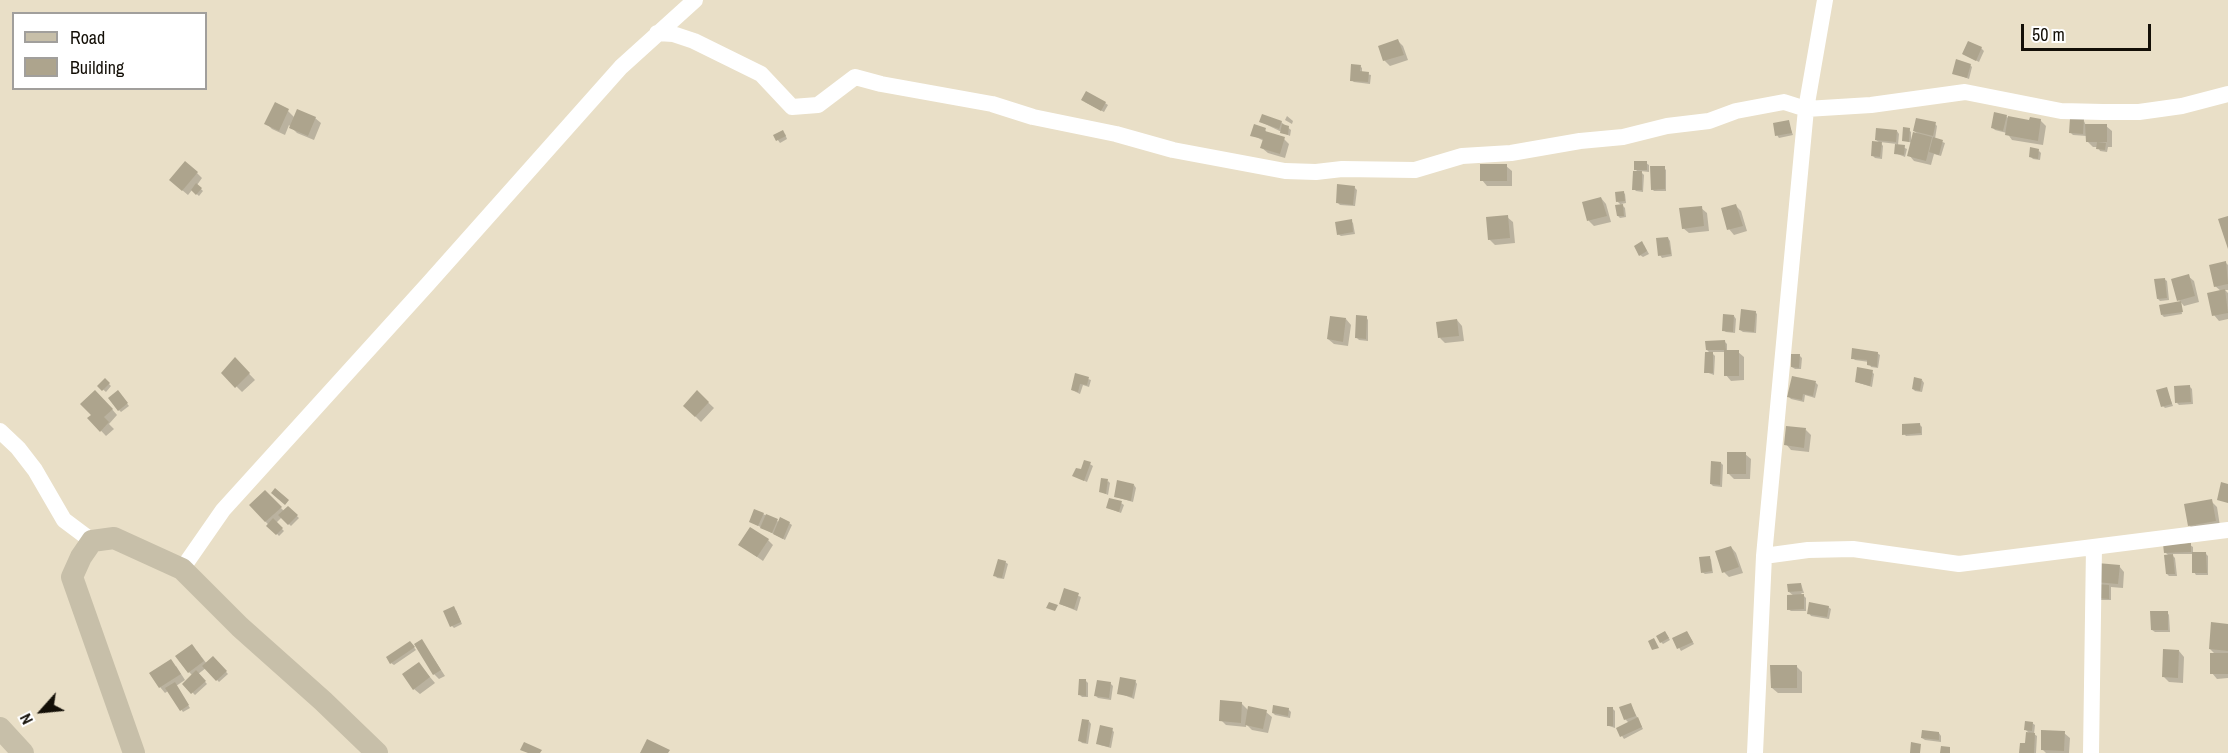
<!DOCTYPE html>
<style>
body{margin:0}
#map{position:relative;width:2228px;height:753px;overflow:hidden;background:#e9dfc7;font-family:"Archivo Narrow",sans-serif}
canvas{display:block}
.legend{position:absolute;left:12px;top:12px;width:195px;height:78px;box-sizing:border-box;background:#fff;border:2px solid #a19f9c;margin:0;padding:8px 10px;list-style:none;font-size:18px;color:#130f07}
.legend li{display:flex;align-items:center;gap:12px;height:30px}
.legend b{width:30px;border:2px solid #a19f9c}
.north{position:absolute;left:12px;top:681px;width:60px;height:60px;-webkit-text-stroke:4px #fff;paint-order:stroke;rotate:243deg;font-size:16px;font-weight:700;line-height:24px;text-align:center;color:#130f07}
.north::after{content:'';display:block;margin:auto;width:21px;height:27px;background:#130f07;clip-path:polygon(50% 0,100% 100%,50% 72%,0 100%)}
.scale{position:absolute;left:2021px;top:24px;width:130px;height:27px;box-sizing:border-box;border:3px solid #130f07;border-top:0;padding-left:8px;font-size:18px;line-height:21px;white-space:nowrap;color:#130f07;-webkit-text-stroke:4px #fff;paint-order:stroke}
</style>
<div id="map">
<canvas width="2228" height="753"></canvas>
<ul class="legend">
<li><b style="height:8px;background:#c7bfa9"></b>Road</li>
<li><b style="height:16px;background:#ada48d"></b>Building</li>
</ul>
<div class="north">N</div>
<div class="scale">50 m</div>
</div>
<script>
const g = document.querySelector('canvas').getContext('2d');
g.lineJoin = 'round';
function fillPath(path, color) {
  g.fillStyle = color;
  g.fill(path, 'evenodd');
}
function stroke(path, color, width, dash) {
  g.strokeStyle = color;
  g.lineWidth = width;
  g.lineCap = dash ? 'butt' : 'round';
  g.setLineDash(dash || []);
  g.stroke(path);
}
fillPath(new Path2D(`
 M1398 41 1403 46 1408 60 1390 66 1384 60Z
 M1981 48 1984 51 1979 62 1963 54Z
 M1970 65 1972 67 1969 79 1954 73Z
 M1360 66 1362 68V73L1371 75 1370 84 1354 82 1351 80Z
 M1085 102 1105 103 1108 105 1104 112Z
 M288 111 295 118H315L321 123 314 140 297 133 289 125 285 135 272 129 266 123Z
 M1287 116 1293 121 1292 124 1285 120Z
 M2006 116 2010 120 2030 122 2040 120 2046 126 2043 145 2012 140 2007 133 1995 130 1993 128Z
 M2084 121 2086 126H2106L2112 131V147H2108L2107 152 2100 151 2098 147H2093L2087 141V136L2073 135 2070 132Z
 M1261 122H1281L1291 130 1290 136Z
 M1788 122 1793 135 1779 138 1777 135Z
 M1935 124 1937 126 1935 139 1945 143 1941 156 1934 154 1931 165 1914 161 1909 155 1912 143 1904 140 1909 130 1911 132V141L1912 142 1919 135 1914 131Z
 M1265 129 1267 134 1284 139 1289 144 1285 158 1268 153 1262 148 1264 141 1252 135Z
 M1897 131 1899 134 1898 145 1907 149 1905 157 1895 153 1897 144 1880 142 1883 146 1882 159 1875 158 1873 156 1880 143 1876 140Z
 M785 134 787 139 780 143 775 136Z
 M2039 151 2041 153 2040 160 2033 159 2031 157Z
 M1646 163 1649 165V172L1640 171 1644 175 1643 192 1636 191 1634 189 1639 173 1635 169Z
 M1506 166 1512 171V186H1487L1482 180Z
 M1664 168 1666 170V191H1654L1652 189Z
 M197 173 202 178 197 185 203 191 199 196 192 190 188 195 176 185Z
 M1354 187 1357 190 1355 206 1340 205 1337 202Z
 M1623 192 1625 194 1626 203 1621 204 1625 208 1626 217 1620 218 1618 216 1622 206 1617 201Z
 M1601 198 1606 204 1611 222 1594 226 1589 221 1584 203Z
 M1735 205 1741 211 1747 231 1734 235 1729 229Z
 M1701 208 1707 213 1709 231 1689 233 1683 228Z
 M1507 217 1513 222 1515 243 1495 245 1489 239Z
 M1351 221 1353 223 1355 234 1341 236 1338 234Z
 M1668 238 1670 241 1672 256 1662 258 1660 255Z
 M1644 245 1649 254 1643 257 1640 255Z
 M2226 263 2228 265V290H2225L2228 293V319L2219 321 2214 315 2221 291 2215 286Z
 M2188 276 2194 281 2199 302 2184 306 2179 300Z
 M2164 279 2167 281 2169 300 2160 301 2158 299Z
 M2180 303 2182 314 2164 317 2162 315Z
 M1755 312 1757 314 1756 333 1743 332 1740 330Z
 M1734 316 1736 319 1735 333 1726 332 1723 330Z
 M1366 317 1368 320V341L1359 340 1357 338Z
 M1346 319 1351 325 1348 346 1334 344 1328 339Z
 M1457 320 1462 326 1464 341 1445 343 1440 338Z
 M1725 342 1727 344V352H1738L1744 357V380L1731 381 1726 375V352H1711L1715 356 1714 375 1706 372 1711 354 1707 350Z
 M1877 353 1880 355 1878 368 1871 367 1869 362 1855 360 1853 358Z
 M1799 355 1802 358 1801 369H1795L1792 367Z
 M235 359 255 380 242 392 223 373Z
 M1872 372 1874 374 1872 387 1856 382Z
 M1076 375 1091 380 1089 387 1083 385 1080 394 1072 390Z
 M1793 377 1816 383 1818 385 1815 398 1805 395 1804 402 1791 399 1789 397Z
 M105 380 111 386 106 392 99 386Z
 M1922 380 1924 383 1922 392 1915 391 1913 389Z
 M2190 387 2192 389 2193 404 2179 405 2177 403Z
 M2166 388 2173 406 2165 408 2163 406Z
 M697 392 714 408 701 422 685 406Z
 M120 395 129 406 121 412 119 410Z
 M111 408 117 415 109 424 114 429 106 436 89 418Z
 M1919 424 1922 427V435L1906 436 1904 434Z
 M1806 430 1811 435 1809 452 1791 450 1786 444Z
 M1745 454 1751 459 1750 479H1734L1728 473Z
 M1085 461 1093 466 1087 482 1074 476 1082 471Z
 M1721 463 1723 465 1722 487 1713 486 1711 484Z
 M1108 481 1110 483 1108 495 1100 491Z
 M1134 485 1136 488 1133 502 1116 497Z
 M265 492 284 511 288 508 299 518 291 526 282 517 276 523 284 531 279 536 251 506Z
 M2211 501 2217 507 2220 526 2194 530 2189 525Z
 M1121 503 1124 505 1121 513 1108 508Z
 M763 514 779 522 789 523 792 525 785 540 751 522Z
 M768 540 773 545 763 561 740 545Z
 M2190 545 2193 547V553H2205L2208 556V575H2196L2194 572 2193 554H2171L2175 558 2177 576H2169L2167 574 2169 556 2165 552Z
 M1731 547 1736 553 1743 573 1729 577 1724 572Z
 M1709 557 1711 560 1713 573 1705 574 1702 572Z
 M1005 562 1008 564 1004 579 997 578 995 575Z
 M2119 566 2124 572 2123 588 2111 587V600H2100L2097 581Z
 M1801 584 1804 593H1801L1806 598V611H1791L1788 609 1794 596 1789 592Z
 M1065 590 1081 597 1077 611 1060 604Z
 M1828 607 1831 609 1829 619 1811 616 1809 613Z
 M456 610 462 624 454 628 452 626Z
 M2167 612 2169 615 2170 632H2155L2152 630Z
 M2228 625V678L2217 679 2212 673 2216 655 2210 649Z
 M1687 632 1694 644 1681 651 1674 639Z
 M1667 635 1670 640 1663 644 1661 642Z
 M422 641 445 676 439 679 434 674Z
 M412 645 416 650 394 665 391 663Z
 M197 651 207 664 213 658 228 674 219 682 206 668 198 674 207 684 195 695 184 684 193 676 189 672Z
 M2179 651 2184 657 2183 683 2169 682 2164 677Z
 M419 664 435 683 420 694 414 689Z
 M176 666 185 680 176 686 190 708 183 712 168 691 165 693 160 687Z
 M1796 666 1802 672V693H1778L1772 688Z
 M1086 681 1088 683V697H1082L1080 695Z
 M1135 681 1137 684 1134 699 1119 693Z
 M1110 683 1113 686 1111 700 1098 698 1095 695Z
 M1241 703 1249 711 1266 712 1272 717 1268 733 1252 730 1246 724V727L1226 725 1221 720Z
 M1631 705 1643 729 1624 739 1622 736 1629 723 1625 719Z
 M1288 709 1291 712 1290 718 1275 715 1273 713Z
 M1613 709 1615 711V728L1609 726Z
 M1089 721 1091 724 1088 744 1082 743 1080 741Z
 M2032 723 2035 725 2034 734 2037 736 2036 753H2022L2030 734 2026 730Z
 M1112 730 1114 732 1111 748 1100 745 1098 743Z
 M1939 733 1941 736V742L1925 740 1922 738Z
 M2064 733 2070 738 2069 753H2046L2042 749Z`), '#0003');
fillPath(new Path2D(`
 M1398 39 1404 55 1383 61 1378 46Z
 M1968 41 1982 47 1976 61 1962 54Z
 M1956 59 1971 64 1967 78 1952 74Z
 M1351 64 1361 65 1360 71 1369 72 1368 82 1350 81Z
 M1086 91 1106 102 1101 111 1081 100Z
 M275 102 289 109 279 131 264 124Z
 M297 109 316 117 308 136 289 128Z
 M1994 112 2007 115 2003 131 1991 128Z
 M1262 114 1282 121 1279 129 1259 122Z
 M2008 116 2029 120 2030 117 2041 119 2038 141 2005 135Z
 M1916 118 1936 122 1933 136 1913 131Z
 M2070 118 2084 119 2083 134 2069 133Z
 M1789 120 1792 133 1775 136 1773 123Z
 M1254 124 1266 128 1265 131 1285 137 1280 154 1260 148 1263 139 1250 136Z
 M1282 124 1289 126 1288 135 1280 133Z
 M2085 124H2107V142H2086Z
 M1903 127 1910 128 1909 142 1902 141Z
 M1876 128 1897 130 1896 142 1875 140Z
 M783 130 786 136 776 141 773 135Z
 M1913 132 1932 137 1926 161 1907 156Z
 M1933 137 1943 140 1939 155 1929 152Z
 M1872 141 1882 142 1880 157 1871 156Z
 M2097 142 2106 143 2105 150 2096 149Z
 M1895 144 1905 145 1904 155 1894 154Z
 M2030 147 2039 149 2038 159 2029 157Z
 M185 161 198 172 182 191 169 180Z
 M1634 161H1647V170H1634Z
 M1480 164H1507V181H1480Z
 M1650 166H1665V189L1651 190Z
 M1633 171H1642V190H1632Z
 M196 183 202 188 196 195 191 190Z
 M1337 184 1355 186 1353 205 1336 203Z
 M1624 191 1625 201 1616 202 1615 192Z
 M1601 197 1607 216 1587 221 1582 202Z
 M1623 204 1624 216H1617L1615 205Z
 M1736 204 1743 226 1727 230 1721 208Z
 M1702 206 1704 226 1682 229 1679 208Z
 M1508 215 1510 238 1488 240 1486 217Z
 M2228 216V249L2218 219Z
 M1352 219 1353 232 1337 235 1335 222Z
 M1668 237 1671 254 1658 256 1656 238Z
 M1642 241 1647 251 1639 256 1634 246Z
 M2226 261 2228 284 2214 287 2209 265Z
 M2189 274 2195 296 2177 301 2171 279Z
 M2165 278 2167 298 2157 299 2154 279Z
 M2225 289 2228 313 2212 316 2207 293Z
 M2181 301 2183 312 2161 315 2159 305Z
 M1741 309 1756 311 1754 332 1739 330Z
 M1723 314 1734 315 1733 332 1722 331Z
 M1356 315 1367 316 1366 339 1355 338Z
 M1330 316 1346 318 1343 342 1327 339Z
 M1457 319 1459 336 1438 338 1436 322Z
 M1725 340 1726 350H1706L1705 341Z
 M1852 348 1878 352 1877 367 1867 365V360L1851 359Z
 M1724 350H1739V376H1724Z
 M1705 352H1713V373H1704Z
 M1791 354H1800L1799 368 1791 367Z
 M235 357 250 373 235 388 221 373Z
 M1857 367 1873 370 1870 386 1855 382Z
 M1075 373 1089 377 1087 385 1080 384 1078 392 1071 390Z
 M1792 376 1816 381 1813 396 1803 394 1802 400 1787 397Z
 M1914 377 1922 379 1920 391 1912 389Z
 M105 378 110 383 102 391 97 386Z
 M2190 385 2191 402 2175 403 2174 386Z
 M2167 387 2172 404 2161 407 2156 390Z
 M95 390 113 409 104 417 109 422 100 432 87 418 91 415 80 404Z
 M118 390 128 403 118 411 108 398Z
 M697 390 709 402 695 417 683 406Z
 M1920 423 1921 433 1902 435V424Z
 M1786 426 1806 428 1804 448 1784 445Z
 M1727 452H1746V474H1727Z
 M1084 460 1091 462 1084 481 1072 476 1076 468 1081 469Z
 M1711 461 1721 462 1720 485 1710 484Z
 M1101 478 1108 479 1106 494 1099 492Z
 M1117 480 1134 484 1131 501 1114 497Z
 M2221 482 2228 484V503L2217 500Z
 M275 488 289 500 285 505 271 493Z
 M265 490 282 507 265 522 249 505Z
 M1109 498 1122 501 1119 512 1106 508Z
 M2212 499 2216 521 2188 526 2184 504Z
 M288 506 298 515 288 525 278 515Z
 M754 509 764 513 758 526 749 522Z
 M766 514 778 519 772 533 760 528Z
 M780 517 790 522 783 539 773 534Z
 M273 518 283 528 276 535 266 526Z
 M750 527 769 539 757 557 738 545Z
 M2191 543V552L2164 553 2163 544Z
 M1731 546 1739 567 1722 573 1715 551Z
 M2192 552H2206L2207 573H2192Z
 M2173 554 2175 574H2166L2164 555Z
 M1710 556 1712 571 1701 573 1699 557Z
 M998 559 1006 561 1002 578 993 576Z
 M2097 563 2120 565 2118 584 2095 582Z
 M1801 583 1802 591 1788 592 1787 584Z
 M2097 584 2109 585V599L2097 598Z
 M1064 588 1079 593 1074 609 1059 604Z
 M1804 594V609L1787 610V595Z
 M1049 602 1058 605 1055 611 1046 608Z
 M1809 602 1829 606 1827 617 1807 614Z
 M454 606 461 622 450 627 443 611Z
 M2150 611H2168V630H2151Z
 M2211 622 2228 624V651L2209 649Z
 M1665 631 1669 638 1660 643 1656 636Z
 M1687 631 1693 642 1677 649 1672 638Z
 M1654 638 1659 648 1652 650 1648 641Z
 M422 639 441 670 433 675 414 644Z
 M410 641 415 647 390 664 386 657Z
 M192 644 204 661 188 673 175 656Z
 M2163 649 2179 650 2178 678 2162 677Z
 M2210 653H2228V674H2210Z
 M213 656 227 671 216 681 202 666Z
 M171 659 181 674 159 688 149 673Z
 M419 662 430 677 413 690 402 674Z
 M1770 665H1797V688H1771Z
 M196 670 206 681 191 694 182 684Z
 M1120 677 1136 680 1132 697 1117 694Z
 M1079 679H1086V696L1078 695Z
 M1097 680 1111 682 1109 698 1094 696Z
 M175 682 189 705 180 711 165 688Z
 M1220 700 1242 702 1241 723 1219 721Z
 M1631 703 1636 716 1624 720 1619 707Z
 M1273 705 1289 708 1288 716 1272 713Z
 M1248 706 1267 710 1263 729 1245 725Z
 M1607 707H1613V726H1607Z
 M1638 717 1642 727 1620 737 1616 728Z
 M1082 719 1089 720 1086 743 1078 741Z
 M2025 721 2033 722 2032 731 2024 730Z
 M1100 725 1113 728 1109 747 1096 744Z
 M1922 730 1939 732V740L1921 738Z
 M2041 730 2065 731 2064 751 2041 750Z
 M2026 732 2035 733 2034 753H2019L2020 743H2025Z
 M647 739 670 750 668 753H640Z
 M524 742 542 750 540 753H528L520 750Z
 M1911 742 1921 744 1920 753H1910Z
 M1941 746 1950 747V753H1940Z`), '#ada48d');
stroke(new Path2D(`
 M657 33 673 34 694 41 761 74 792 107 818 105 855 77 881 84 992 104 1033 117 1116 134 1173 150 1285 171 1316 172 1342 169 1415 170 1462 156 1511 153 1580 141 1623 137 1667 126 1709 121 1736 111 1784 102 1806 109 1871 105 1965 92 2061 111 2103 112H2139L2182 106 2228 94
 M0 431 18 448 35 470 64 520 92 541
 M1764 556 1808 550 1853 549 1959 564 2228 530
 M182 569 223 510 427 285 621 67 695 0
 M1755 753 1764 556 1806 109 1825 0
 M2091 753 2094 547`), '#fff', 16);
stroke(new Path2D(`
 M0 728 23 753
 M134 753 72 577 81 557 92 541 114 538 182 569 240 627 323 701 377 753`), '#c7bfa9', 22);
</script>
